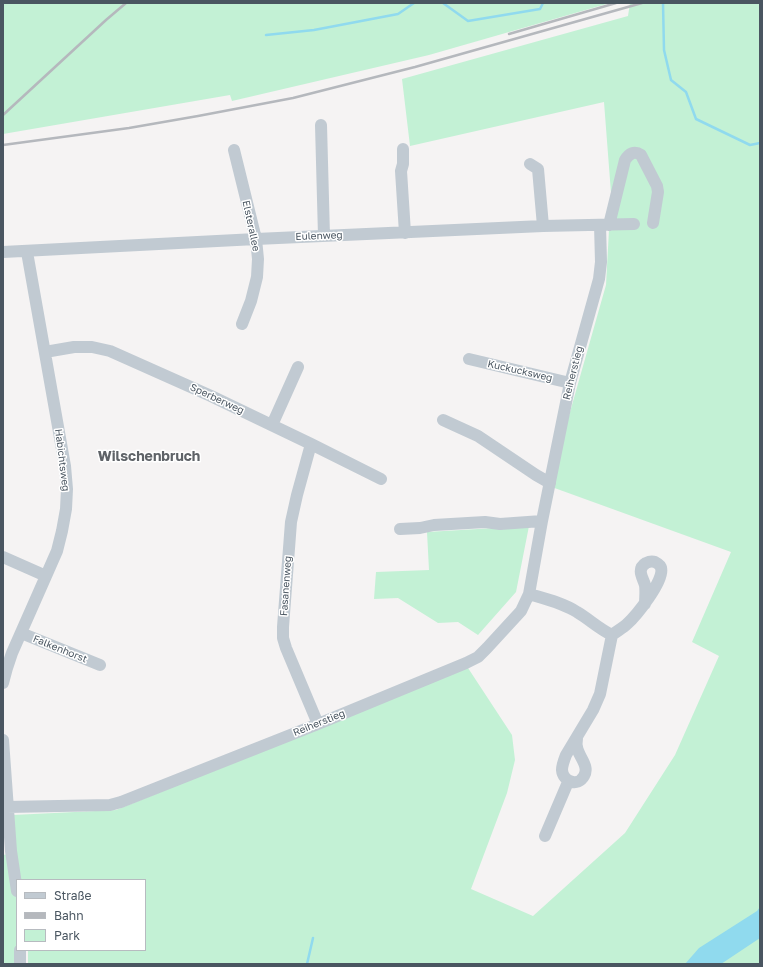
<!DOCTYPE html>
<meta charset="utf-8">
<style>
body{margin:0}
#map{position:relative;width:763px;height:967px;overflow:hidden;background:#f5f3f3;font-family:"Golos Text",sans-serif}
canvas{display:block}
.frame{position:absolute;inset:0;border:4px solid #4a5661;pointer-events:none}
.legend{position:absolute;left:16px;top:879px;width:130px;height:72px;box-sizing:border-box;background:#fff;border:1px solid #b7bbc0;margin:0;padding:5px 7px;list-style:none;font-size:12px;color:#4a5661}
.legend li{display:flex;align-items:center;gap:8px;height:20px}
.legend b{width:20px;border:1px solid #b7bbc0}
</style>
<div id="map">
<canvas width="763" height="967"></canvas>
<div class="frame"></div>
<ul class="legend">
<li><b style="height:5px;background:#c1cad2"></b>Straße</li>
<li><b style="height:5px;background:#b5b8bd"></b>Bahn</li>
<li><b style="height:11px;background:#c3f1d5"></b>Park</li>
</ul>
</div>
<script>
const g = document.querySelector('canvas').getContext('2d');
g.lineJoin = 'round';
function fillPath(path, color) {
  g.fillStyle = color;
  g.fill(path, 'evenodd');
}
function stroke(path, color, width, dash) {
  g.strokeStyle = color;
  g.lineWidth = width;
  g.lineCap = dash ? 'butt' : 'round';
  g.setLineDash(dash || []);
  g.stroke(path);
}
function drawText(font, color, halo, rows, align = 'center') {
  g.font = font + ' "Golos Text",sans-serif';
  g.lineWidth = 3;
  g.setLineDash([]);
  g.textBaseline = 'middle';
  g.strokeStyle = halo;
  g.fillStyle = color;
  for (const [text, x, y, turn = 0] of rows) {
    g.save();
    g.translate(x, y);
    g.rotate((+turn || 0) * Math.PI / 180);
    g.textAlign = isNaN(turn) ? turn : align;
    if (halo) g.strokeText(text, 0, 0);
    g.fillText(text, 0, 0);
    g.restore();
  }
}
fillPath(new Path2D(`
 M3 3H610L429 55 232 101 230 95 3 134Z
 M630 3H760V964H28V950H145V880H17V945H16L14 964H3V855L16 853 13 815 116 810 468 668 512 735 515 760 507 793 471 889 533 916 625 833 675 755 719 656 692 642 731 552 549 486 606 285 611 193 604 102 410 146 402 79 628 16Z
 M529 526 516 592 478 635 458 622 438 623 398 598 374 599 376 572 429 570 427 532Z`), '#c3f1d5');
fillPath(new Path2D(`
 M760 907V938L721 964H685L699 948 757 911Z`), '#90daee');
stroke(new Path2D(`
 M443 3 468 21 540 9 543 3
 M663 3 664 50 671 80 686 92 696 119 750 145 760 143
 M266 35 314 30 398 14 414 3
 M307 964 313 938`), '#90daee', 2.5);
stroke(new Path2D(`
 M321 125 324 236
 M403 149V164L401 171 405 233
 M234 150 256 239 258 259 257 277 251 301 242 324
 M530 164 538 169 543 226
 M609 225 625 160C629 154 634 150 641 155L657 186 658 192 653 223
 M3 252 256 239 543 226 634 224
 M45 352 74 347H92L110 351 211 396 311 444 381 479
 M469 359 570 383
 M443 420 478 436 536 475 550 483
 M272 425 298 367
 M311 444 297 495 291 522 283 627V638L286 648 318 724
 M400 529 420 528 434 525 485 522 500 524 542 521
 M3 557 46 576
 M529 594C546 599 563 603 577 612 589 619 599 629 612 635L600 694 593 710 566 755C564 760 562 765 562 770 563 782 578 787 584 776 590 766 578 756 577 747 576 744 577 741 577 738
 M21 633 100 665
 M612 635C617 631 623 628 627 624 636 616 665 580 661 568 661 565 657 563 655 562 652 561 648 562 646 563 636 569 643 578 645 585 646 591 645 598 645 604
 M3 683 7 668 12 653 46 576 57 551 62 531 66 509 67 489 65 466 27 252
 M3 740 11 851 17 891
 M7 807 110 805 121 802 318 724 466 663 478 657 487 648 521 611 529 594 542 521 570 383 599 279 601 262 600 225
 M545 836 568 782
 M20 964V950`), '#c1cad2', 12);
stroke(new Path2D(`
 M509 34 616 3
 M3 115 106 20 126 3
 M3 145 129 128 198 116 293 98 415 67 642 3`), '#b5b8bd', 2.5);
drawText('10px', '#4a5661', '#fff', [
 ["Elsterallee",251,226,78],
 ["Eulenweg",319,236,-2],
 ["Kuckucksweg",520,371,13],
 ["Reiherstieg",573,373,-76],
 ["Sperberweg",217,399,25],
 ["Habichtsweg",62,460,83],
 ["Fasanenweg",286,586,-86],
 ["Falkenhorst",60,649,22],
 ["Reiherstieg",319,723,-22]
]);
drawText('bold 14px', '#5f6368', '#fff', [
 ["Wilschenbruch",149,457]
]);
</script>
